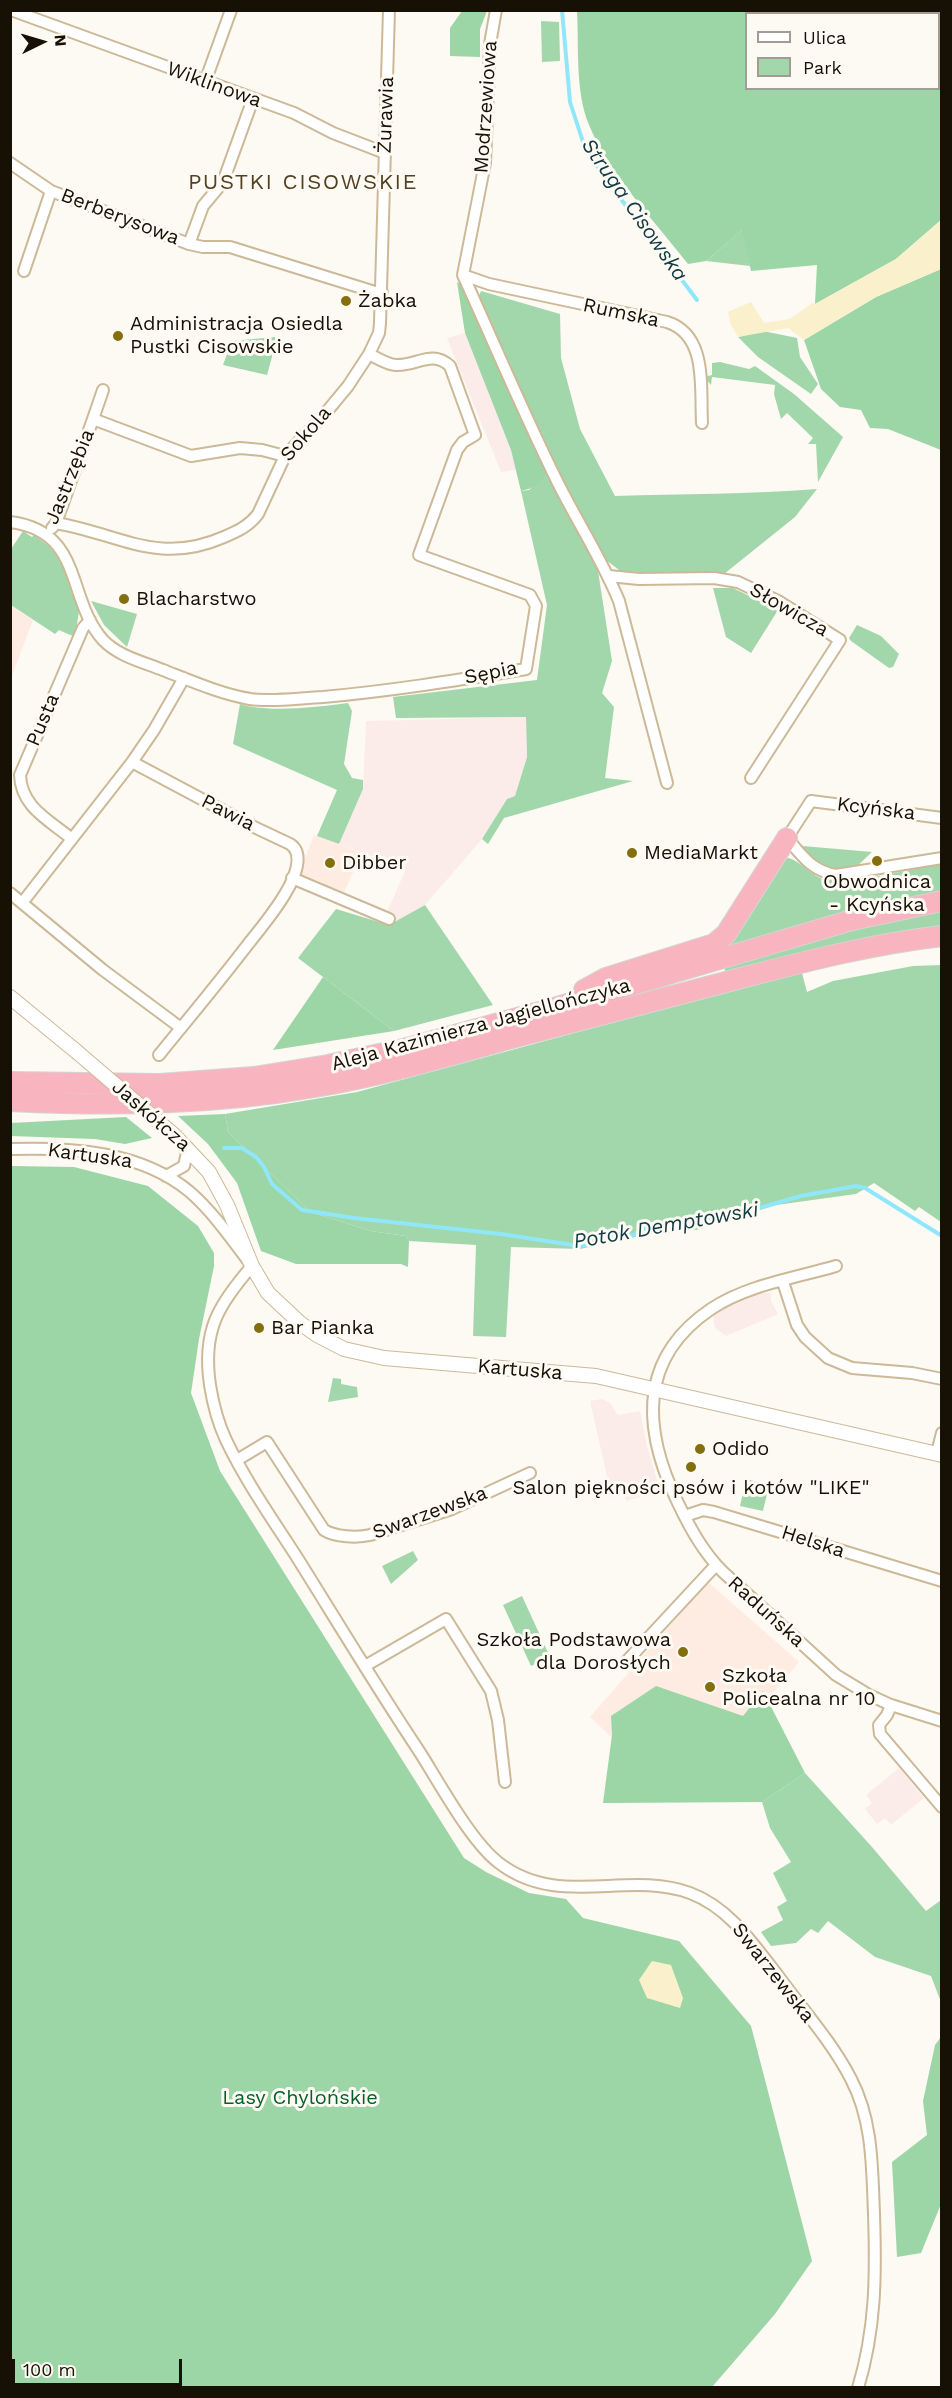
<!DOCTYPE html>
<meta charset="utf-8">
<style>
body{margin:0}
#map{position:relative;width:952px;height:2398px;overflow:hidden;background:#fdf9f3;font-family:"Work Sans",sans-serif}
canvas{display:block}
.frame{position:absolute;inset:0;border:12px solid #161005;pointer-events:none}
.legend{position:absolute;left:745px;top:12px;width:195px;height:78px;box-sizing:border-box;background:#fdf9f3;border:2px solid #a19c94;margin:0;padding:8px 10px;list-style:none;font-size:18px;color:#161005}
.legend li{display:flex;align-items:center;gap:12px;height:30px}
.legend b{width:30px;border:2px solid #a19c94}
.north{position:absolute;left:12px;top:12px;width:60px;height:60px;-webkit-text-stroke:4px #fdf9f3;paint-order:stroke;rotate:85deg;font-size:16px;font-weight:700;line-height:24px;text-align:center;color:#161005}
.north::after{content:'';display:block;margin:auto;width:21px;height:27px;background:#161005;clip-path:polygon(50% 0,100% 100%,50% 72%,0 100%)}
.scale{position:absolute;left:12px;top:2359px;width:170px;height:27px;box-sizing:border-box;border:3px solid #161005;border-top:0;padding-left:8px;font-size:18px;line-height:21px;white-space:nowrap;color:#161005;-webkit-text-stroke:4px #fdf9f3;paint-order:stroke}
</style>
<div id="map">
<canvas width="952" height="2398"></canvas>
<div class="frame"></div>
<ul class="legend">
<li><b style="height:8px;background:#fff"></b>Ulica</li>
<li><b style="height:16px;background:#a1d7ab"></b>Park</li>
</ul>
<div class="north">N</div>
<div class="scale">100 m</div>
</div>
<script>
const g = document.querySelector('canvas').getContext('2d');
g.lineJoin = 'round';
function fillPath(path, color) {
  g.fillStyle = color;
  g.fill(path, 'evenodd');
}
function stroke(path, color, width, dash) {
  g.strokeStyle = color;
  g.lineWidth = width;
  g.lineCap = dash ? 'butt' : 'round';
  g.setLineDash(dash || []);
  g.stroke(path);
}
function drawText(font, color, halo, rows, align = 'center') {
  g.font = font + ' "Work Sans",sans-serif';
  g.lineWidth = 6;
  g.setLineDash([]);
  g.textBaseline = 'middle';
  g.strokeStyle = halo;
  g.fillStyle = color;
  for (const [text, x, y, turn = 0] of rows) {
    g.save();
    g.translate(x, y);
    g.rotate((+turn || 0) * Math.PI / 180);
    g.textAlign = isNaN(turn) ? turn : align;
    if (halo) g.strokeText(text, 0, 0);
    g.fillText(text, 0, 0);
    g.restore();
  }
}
fillPath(new Path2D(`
 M465 333 511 450 516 470 501 472 447 338Z
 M526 717 527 756 515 797 507 799 482 839 425 905 389 925 382 923 406 869 339 844 363 789 366 721Z
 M761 1293H771V1301L778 1314 726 1336 715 1328 713 1314Z
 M602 1399 610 1403 618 1415 640 1411 647 1446 660 1491 626 1501 624 1495 612 1498 590 1401Z
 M899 1768 924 1798 891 1825 885 1818 877 1824 865 1809 872 1803 866 1795Z`), '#fcece9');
fillPath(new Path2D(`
 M11 605 33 620 11 678Z
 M314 835 362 853 344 892 299 874Z
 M708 1582 799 1662 681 1803 590 1717Z`), '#feece2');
fillPath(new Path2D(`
 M541 21 559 22 560 61 542 62Z
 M743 229 750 266 706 261Z
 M481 291 560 314 561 358 580 429 615 496C682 494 750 494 817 489L795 517 724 574 623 573 606 560 565 491 479 296Z
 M763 331 797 338 800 357 818 384 811 394 758 357 738 337Z
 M275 337 276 342 267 375 223 365 232 341Z
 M720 362 749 369 755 366 794 394 843 437 818 482 816 444H808L813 438 787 413 781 419 774 394 775 385 712 377 711 385 704 377 712 375V363Z
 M548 472 598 571 612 661 602 693 614 707 605 778 633 781 504 818 488 844 482 839 507 799 515 796 527 757 526 717 396 718 393 697 537 680 547 605 521 491 529 490Z
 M23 531 32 537 34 535 50 547 66 569 79 611 75 637 59 630 55 634 11 605V549Z
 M713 588H733L778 610 751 653 726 637Z
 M91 601 137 614 127 647 104 625Z
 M857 625 881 636 899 654 893 667 889 668 851 641 849 638Z
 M348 703 352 711 344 764 352 778 363 780V789L339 844 317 836 337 790 233 744 240 704C269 713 317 707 348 703Z
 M803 846 872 852 854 869 831 871 814 863Z
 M789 858C803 863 811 876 825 880 848 885 916 868 941 864V891L889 902 722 949 783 859Z
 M425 905 493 1005 394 1031 298 958 336 909 389 925Z
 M941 911V927L844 943 726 972 724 968 862 928Z
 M941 965V1222L919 1207 915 1211 874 1183 856 1194 776 1205 696 1230 676 1228 580 1249 511 1247 506 1337 473 1336 476 1245 409 1241 406 1236 371 1231 310 1212 228 1132 225 1114 357 1092 578 1032 802 973 807 992 833 981 913 966Z
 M333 1378 341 1379V1384L357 1387 358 1397 328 1402Z
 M746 1479 769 1485 763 1511 740 1506Z
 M413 1551 418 1560 391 1584 382 1566Z
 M522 1596 550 1657 531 1666 503 1605Z
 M805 1773 872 1847 926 1911 941 1900V2002L931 1976 875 1957 828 1921 818 1933 811 1929 796 1943 771 1946 761 1932 783 1920 777 1907 787 1901 773 1873 791 1862 770 1828 762 1802Z`), '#a1d7ab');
fillPath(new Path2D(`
 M462 11H487L480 29V57L450 56V28Z
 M577 11H941V220L896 259 815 304 817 265 751 271 742 230 706 261 688 264C656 223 608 172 589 125 575 91 579 47 577 11ZM746 14H938V88H746Z
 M941 269V450L888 429 870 428 861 410 840 407 821 389 804 340 876 297Z
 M457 282 463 286 548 472C540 484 535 488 521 491L511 450 465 333Z
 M323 977 394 1031 273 1050Z
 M225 1114 228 1132 310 1212 371 1231 406 1236 409 1241 408 1267 401 1264H296L261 1251 237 1183 208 1144 178 1116Z
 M126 1117 152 1138 125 1144 95 1139 11 1136V1123Z
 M12 1166 74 1167 148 1186 198 1226 214 1253V1266L199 1339 191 1393 220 1471 464 1858 486 1872 529 1893 566 1899 583 1918 679 1941 751 2026 812 2261 775 2314 712 2387 11 2388Z
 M656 1686 743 1716 763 1691 805 1773 762 1802 603 1803 612 1735 611 1716Z
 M941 2037V2204L921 2253 897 2257 892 2162 927 2135 923 2101 935 2045Z`), '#9cd5a6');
fillPath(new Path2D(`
 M941 220V269L876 297 804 340 788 328 738 337 731 325 728 312 751 302 764 323 790 319 812 303 815 304 896 259Z
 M652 1961 671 1965 683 1998 680 2008 647 1998 639 1980Z`), '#faf0cb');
stroke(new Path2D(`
 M562 10 570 102 584 145 602 174 697 300
 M224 1148H242L256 1157 264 1167 272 1184 302 1210 354 1218 501 1234 579 1246 621 1239 655 1228 699 1225 801 1196 856 1186 865 1188 942 1236`), '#91e7fa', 4);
const minor = new Path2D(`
 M11 10 294 113 333 133 385 153
 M205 82 231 10
 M10 163 51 191 24 271
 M51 191 189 244 203 247H230L375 292H382
 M189 244 203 206 223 182 253 99
 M463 275C494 343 523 412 556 479 576 520 602 559 619 601L667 783
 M463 275 489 284 667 322C708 335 700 388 702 423
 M463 275 485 163 490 44 496 10
 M93 419 103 390
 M10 522C84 531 66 599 103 640 118 656 143 662 163 670 191 681 221 694 250 699 273 702 299 698 323 697 391 691 458 680 526 669L536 606 530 595 419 555 457 450 463 442 475 435 450 366C432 349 417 366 396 365 388 365 377 358 369 354
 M56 523C120 534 158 566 224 537 238 531 249 526 258 514L285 456 324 415 348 386 369 354 379 333 380 323 389 10
 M52 528 56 523 93 419 191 456 240 448 262 450 285 456
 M609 576 639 579 714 578 738 582 778 601 840 640 751 778
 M132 762 254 827 290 844C306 854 293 881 285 894 275 911 262 927 249 943 220 981 189 1018 159 1055
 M942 818 811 801 787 838C802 856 812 871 836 875L942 858
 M72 839C49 820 21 807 20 775L83 628 90 620
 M292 878 389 919
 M10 893 103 970 181 1028
 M22 903 132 762 154 730 184 678
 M10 1149C71 1147 141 1151 190 1192 214 1213 233 1241 252 1266 218 1305 202 1331 210 1385 213 1404 218 1423 226 1440 246 1482 273 1520 298 1559 338 1623 377 1688 419 1751 439 1782 471 1842 499 1863 559 1909 626 1870 690 1893 730 1908 754 1945 779 1977 803 2010 832 2042 851 2079 873 2121 872 2167 874 2214 876 2275 876 2328 858 2388
 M166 1176 184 1166 188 1148
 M836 1266C795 1278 747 1285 711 1309 637 1359 643 1431 678 1503 690 1528 703 1552 723 1572L836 1675 869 1695 891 1705 942 1721
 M783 1282 797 1325 805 1337 828 1358 852 1368 912 1373 942 1379
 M937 1453 942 1433
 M237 1460 267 1442 324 1530C335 1537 357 1538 370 1535L452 1509 530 1473
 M685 1516 703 1510 714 1512 942 1581
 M625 1663 716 1565
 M365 1666 446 1619 491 1691 498 1720 505 1782
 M891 1705 887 1715 879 1725 880 1734 942 1807`);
const tertiary = new Path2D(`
 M10 997 77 1052
 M174 1135 209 1172 227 1205 252 1266 268 1293 300 1323 317 1335 344 1349 384 1358 596 1376 942 1455`);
const motorway = new Path2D(`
 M584 990 606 978 714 944 726 934 787 838
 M10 1082 160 1084 254 1077 328 1065 403 1049 550 1009 852 920 942 901
 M10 1101C113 1106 214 1105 315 1087 380 1076 442 1058 505 1040 584 1019 662 999 741 978 807 961 873 944 942 936`);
stroke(minor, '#ccb998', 14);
stroke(tertiary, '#ccb998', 16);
stroke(motorway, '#d5d4d2', 22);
stroke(minor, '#fff', 10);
stroke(tertiary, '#fff', 14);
stroke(motorway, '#f8b5bf', 20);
const tertiaryBridge = new Path2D(`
 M77 1052 174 1135`);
stroke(tertiaryBridge, '#ccb998', 16, []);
stroke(tertiaryBridge, '#fff', 14);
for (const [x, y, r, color] of [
 [346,301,6,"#856e0d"],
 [118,336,6,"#856e0d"],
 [124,599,6,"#856e0d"],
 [632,853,6,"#856e0d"],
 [877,861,6,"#856e0d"],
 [330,863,6,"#856e0d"],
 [259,1328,6,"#856e0d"],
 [700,1449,6,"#856e0d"],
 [691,1467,6,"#856e0d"],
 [683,1652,6,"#856e0d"],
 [710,1687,6,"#856e0d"]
]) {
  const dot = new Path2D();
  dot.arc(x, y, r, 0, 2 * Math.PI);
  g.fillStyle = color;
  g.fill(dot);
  stroke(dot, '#fdf9f3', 2);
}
drawText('20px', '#161005', '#fdf9f3', [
 ["Wiklinowa",214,85,20],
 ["Modrzewiowa",486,107,-86],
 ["Żurawia",386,115,-88],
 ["Berberysowa",120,217,21],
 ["Rumska",621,313,12],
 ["Sokola",306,434,-49],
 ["Jastrzębia",70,477,-68],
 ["Słowicza",789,610,30],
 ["Sępia",491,673,-11],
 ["Pusta",43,720,-67],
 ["Kcyńska",876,809,7],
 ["Pawia",228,813,27],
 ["Aleja Kazimierza Jagiellończyka",481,1025,-15],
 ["Jaskółcza",151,1116,41],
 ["Kartuska",90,1156,8],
 ["Kartuska",520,1370,5],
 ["Swarzewska",430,1513,-20],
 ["Helska",813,1542,18],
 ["Raduńska",766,1612,42],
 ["Swarzewska",773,1973,52]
]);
drawText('20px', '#161005', '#fdf9f3', [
 ["Żabka",358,301],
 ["Administracja Osiedla",130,324],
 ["Pustki Cisowskie",130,347],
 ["Blacharstwo",136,599],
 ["MediaMarkt",644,853],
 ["Dibber",342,863],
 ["Obwodnica",877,882,"center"],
 ["- Kcyńska",877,905,"center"],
 ["Bar Pianka",271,1328],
 ["Odido",712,1449],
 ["Salon piękności psów i kotów \"LIKE\"",691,1488,"center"],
 ["Szkoła Podstawowa",671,1640,"right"],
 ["dla Dorosłych",671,1663,"right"],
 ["Szkoła",722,1676],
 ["Policealna nr 10",722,1699]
], 'left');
drawText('20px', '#04612a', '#fdf9f3', [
 ["Lasy Chylońskie",300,2098]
]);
drawText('italic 21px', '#123b43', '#fdf9f3', [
 ["Struga Cisowska",634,210,55],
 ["Potok Demptowski",666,1226,-10]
]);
g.letterSpacing = '1.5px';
drawText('22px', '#524224', '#fdf9f3', [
 ["PUSTKI CISOWSKIE",303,183]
]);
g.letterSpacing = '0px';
</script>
